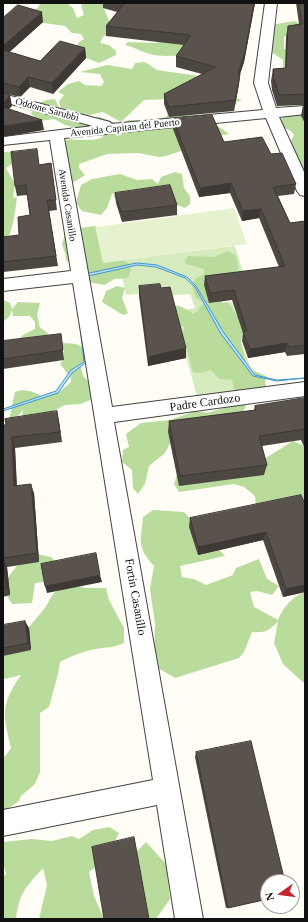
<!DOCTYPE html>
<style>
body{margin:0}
#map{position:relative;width:308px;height:922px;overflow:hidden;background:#fffdf5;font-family:"Times New Roman",serif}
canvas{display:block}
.frame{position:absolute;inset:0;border:4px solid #111;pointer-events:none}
.north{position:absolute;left:260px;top:874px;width:40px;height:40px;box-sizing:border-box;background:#fff;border:1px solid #a0a0a0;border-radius:50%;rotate:256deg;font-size:11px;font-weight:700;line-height:16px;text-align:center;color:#111}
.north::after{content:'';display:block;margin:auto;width:14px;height:18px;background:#c4262e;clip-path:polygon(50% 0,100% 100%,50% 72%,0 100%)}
</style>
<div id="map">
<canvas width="308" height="922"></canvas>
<div class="frame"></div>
<div class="north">N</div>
</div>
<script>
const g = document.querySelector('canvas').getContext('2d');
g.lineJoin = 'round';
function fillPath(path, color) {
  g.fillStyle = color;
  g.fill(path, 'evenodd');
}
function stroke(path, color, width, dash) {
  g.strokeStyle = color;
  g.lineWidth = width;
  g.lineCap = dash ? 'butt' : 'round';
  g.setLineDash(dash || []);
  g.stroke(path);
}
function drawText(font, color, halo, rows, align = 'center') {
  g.font = font + ' "Times New Roman",serif';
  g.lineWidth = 4;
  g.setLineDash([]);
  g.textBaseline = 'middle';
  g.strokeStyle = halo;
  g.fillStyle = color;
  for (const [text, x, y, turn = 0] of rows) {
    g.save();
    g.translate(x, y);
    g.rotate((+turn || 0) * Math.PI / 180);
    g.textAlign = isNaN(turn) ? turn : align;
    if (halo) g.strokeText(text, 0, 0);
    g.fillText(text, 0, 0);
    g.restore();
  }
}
fillPath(new Path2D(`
 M235 246 245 278 209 305 232 302 245 337 239 339 261 392 198 400 174 312 195 308 190 294 163 296 162 291 126 295 122 277 82 265Z`), '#d5ebbd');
fillPath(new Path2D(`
 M40 3H67L73 8 77 18 84 15 81 5 84 3H103C104 13 110 19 112 30L103 37 100 43 109 45 116 51V55L99 63 74 53 78 43 84 39 81 34 72 33 65 26 37 22 28 17 39 6Z
 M294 21 301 24 290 34 284 37V49L305 47V70L283 68V60L267 49 271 25Z
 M185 36 194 53C180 55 164 58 150 54 141 52 135 47 125 45L128 42 156 43Z
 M145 62 157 70 206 77 220 94 242 100 231 104 170 99 144 100 121 122 103 112 89 115 61 110 59 101 64 95 58 92 68 84 79 81 85 85 101 86 104 82 100 74 80 72 107 65 132 69 135 63Z
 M55 99 60 110 86 117H100L119 124 129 120H151L166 117 170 111C190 115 213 120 229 134L198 139 187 149 166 156 159 157 138 153 107 154 79 164V168L85 175 74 182H68L64 140C77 138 90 143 103 137L102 134 65 125 54 119 40 121 31 114 34 104 47 100Z
 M305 114V177L289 145 294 135 291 131 282 127 281 120 284 116Z
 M3 152 23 153 17 161 6 168 15 184 13 197 17 198C15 210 13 237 3 244Z
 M175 172 182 174 184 188 190 196V204L185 208 172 203 117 202 113 195 124 191 112 194 107 208 101 215 82 211 76 203 81 185 92 179 120 174 137 180 152 179 158 184 161 177Z
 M95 226 99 228 119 259 130 264 131 269 128 278 114 279 105 285 87 282 82 273 66 260V256L62 244 65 234 80 228Z
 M228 251 236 256 239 268C228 279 232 294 221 303L228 302 237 316 245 319 241 342 247 368 266 376 265 383 267 388 237 393 234 389 232 380 219 379 211 370 201 373 193 372 182 333 185 326 166 327 162 306C176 304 182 305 193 314L199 310 198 309 204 303 196 298 192 285 196 278 204 274V269L186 264 185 261 188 256 214 257Z
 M117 286 125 288 122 298 128 313 123 315 102 302 106 291Z
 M3 300 10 303 12 309 18 302 40 303 37 315 40 328C48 331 50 338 58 342 67 345 75 341 83 348L86 359 81 365C81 374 85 381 94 384L97 393 90 400 81 404 65 405 52 412 21 422 23 410 4 433 3 428 9 420 15 392C24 388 34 392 41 396L58 393 71 382V378L60 364 63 360 64 348 17 341 23 335 35 329V322L30 316H13L12 310 9 317 3 322Z
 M241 403 246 406 243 413 176 431 165 453 149 466 145 484 138 494 133 488 132 470 122 462 123 450 129 447 126 434 141 423 170 420 196 411 207 413Z
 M293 441 304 446 305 449V502L298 497 256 507 255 496 244 487 234 484 179 492 174 484 177 475 185 479 261 461Z
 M153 510 184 512 225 556 180 566 182 577 194 579 206 585 233 575 236 568 259 559 267 579 279 586 272 595 257 591 250 592 254 607 278 620C282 608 293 596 305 592V684L283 664 274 643 278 621C270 631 264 633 252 632L244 652 239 658 175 678 158 668 154 654 155 624 150 589 154 566C136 546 141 542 143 517Z
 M28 552 51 557 56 562 45 582 35 583 32 603 12 604 4 591 8 577Z
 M67 583 85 588H106L109 600 124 628V643C113 648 107 647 96 649 83 651 72 656 60 662L58 674 49 707 40 713V772L35 784 21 796 19 801 3 812V759L11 748C3 713 0 706 21 675L5 679 3 677V658L45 608 53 594Z
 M109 827 119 833 106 859 89 872 94 896 104 919H39L47 885 43 868C26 887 19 893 16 919H3V877L6 874 3 863V842L32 839 52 841 72 836 79 839 93 830Z
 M146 842 166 864 170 899 156 919H135L137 851Z`), '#b9dc9c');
fillPath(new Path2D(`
 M234 208 247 244 103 263 95 226 97 227Z`), '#e6f2cf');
const water = new Path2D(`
 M137 263 157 265 187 277 196 286 224 333 255 375 277 380 305 378 277 381 253 376 221 334 195 287 185 278 156 267 137 265 84 277 87 362 72 373 58 393 3 411V409L56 391 71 370 84 362 80 326 82 275Z`);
fillPath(water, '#b9e0f7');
stroke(water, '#3f96cf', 1);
const street = new Path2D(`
 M265 3H277L268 83 276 108 305 106V114L279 117 305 174V196L300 195 297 191 266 118 64 138 112 407 305 382V396L114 422 203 919H175L157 805 3 836V810L153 780 73 283 3 291V279L71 271 50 140 3 145V137L93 126 3 102V94L110 122 111 124 263 110 254 83Z`);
stroke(street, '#444', 2);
fillPath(street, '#fff');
fillPath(new Path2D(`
 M103 3H255L244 62 240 74 239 84 234 111 169 117 164 104V94L202 74 176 67V56L184 45 106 36V26L117 12 103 8Z
 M296 3H305V123L301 116 303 105 277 106 272 90 271 81 273 69 285 68 286 37 288 26 299 24Z
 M3 18 43 22 9 52 40 61 85 48 86 58 53 94 30 87 20 97 3 93Z
 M173 119 224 142 271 154 296 184 294 194 278 196 290 223 305 221V354L287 356 285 352 248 358 242 341 243 333 232 300 209 303 204 285 205 276 279 267 259 218 242 221 230 193 199 197 173 129Z
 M51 163 57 210 49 211 58 266 3 272V237L19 235 30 215 27 195 17 196 15 186 39 165Z
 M115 193 177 205V215L122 222 116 203Z
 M139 286 161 288 186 358 148 366 139 296Z
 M61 334 64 360 3 369V341Z
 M305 398V449L301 440 262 446 267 465 264 475 179 486 168 432 169 421 254 410 255 406Z
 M59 422 62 442 15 448 17 486 34 493 39 562 7 567 10 595 3 597V425Z
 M305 504V592L283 597 263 540 198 555 189 527 190 518Z
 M3 625 29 628 31 650 3 656Z
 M196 752 268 899 226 908 195 757Z`), '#4d4742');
fillPath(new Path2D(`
 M254 3H255L244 62 240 74 239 84 234 111 238 74Z
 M42 12 43 22 3 58V46Z
 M85 48 86 58 53 94 52 83Z
 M28 77 30 87 20 97 19 87Z
 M10 95 12 106 3 115V103Z
 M42 120 44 130 3 137V126Z
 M231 183 230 193 199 197 200 188Z
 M261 209 259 218 242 221 243 211Z
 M287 343 285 352 248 358 250 349Z
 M186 348V358L148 366V357Z
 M57 411 59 422 62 442 60 432Z
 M12 437 15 448 17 496 14 486Z
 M31 484 34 493 39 562 37 553Z
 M266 532 263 540 198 555V547Z
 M3 558 7 567 10 595 6 587Z
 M100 575 102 582 47 593 45 586Z
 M305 585V592L283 597 286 589Z
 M25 621 29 628 31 650 28 643Z`), '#3f3936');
const building = new Path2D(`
 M124 3H254L245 52 238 74H240L235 100 169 107 164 94 216 67 176 56 191 35 106 26 125 3Z
 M299 3H305V94L279 95 274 79 273 69 286 68 288 26 302 24Z
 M18 5 42 12 3 46V18Z
 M60 41 85 48 52 83 28 77 19 87 3 83V50L40 61Z
 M3 93 10 95 3 103Z
 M3 107 42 120 3 126Z
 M212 115 224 142 262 137 271 154 282 153 296 184 273 187 290 223 305 221V345L289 347 287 343 250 349 243 332 247 331 234 290 210 293 205 276 285 266 261 209 243 211 231 183 200 188 173 119Z
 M37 149 39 165 51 163 56 200H47L56 256 3 262V237L19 235 18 217 30 215 26 185 15 186 11 152Z
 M170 185 177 205 121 212 115 193Z
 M160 284 161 288 170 287 186 348 148 357 139 286Z
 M61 334 63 350 3 359V341Z
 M305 398V430V429L259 436 267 465 180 476 169 421 256 410 255 406Z
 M57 411 60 432 12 437 14 486 31 484 37 553 3 558 6 587 3 588V425H6L5 419Z
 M301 495 305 504V585L286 589 266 532 198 547 190 518Z
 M96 553 100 575 45 586 41 564Z
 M25 621 28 643 3 648V625Z
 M251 741 285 882H268V899L228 908 196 752Z
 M134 837 149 919H104L92 847Z`);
fillPath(building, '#5a524d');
stroke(building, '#3f3936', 1);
drawText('10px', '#111', '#fff', [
 ["Oddone Sarubbi",47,110,15],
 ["Avenida Capitan del Puerto",125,128,-6],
 ["Avenida Casanillo",67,205,81]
]);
drawText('12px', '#111', '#fff', [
 ["Padre Cardozo",205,403,-8],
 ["Fortin Casanillo",135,597,80]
]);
</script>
